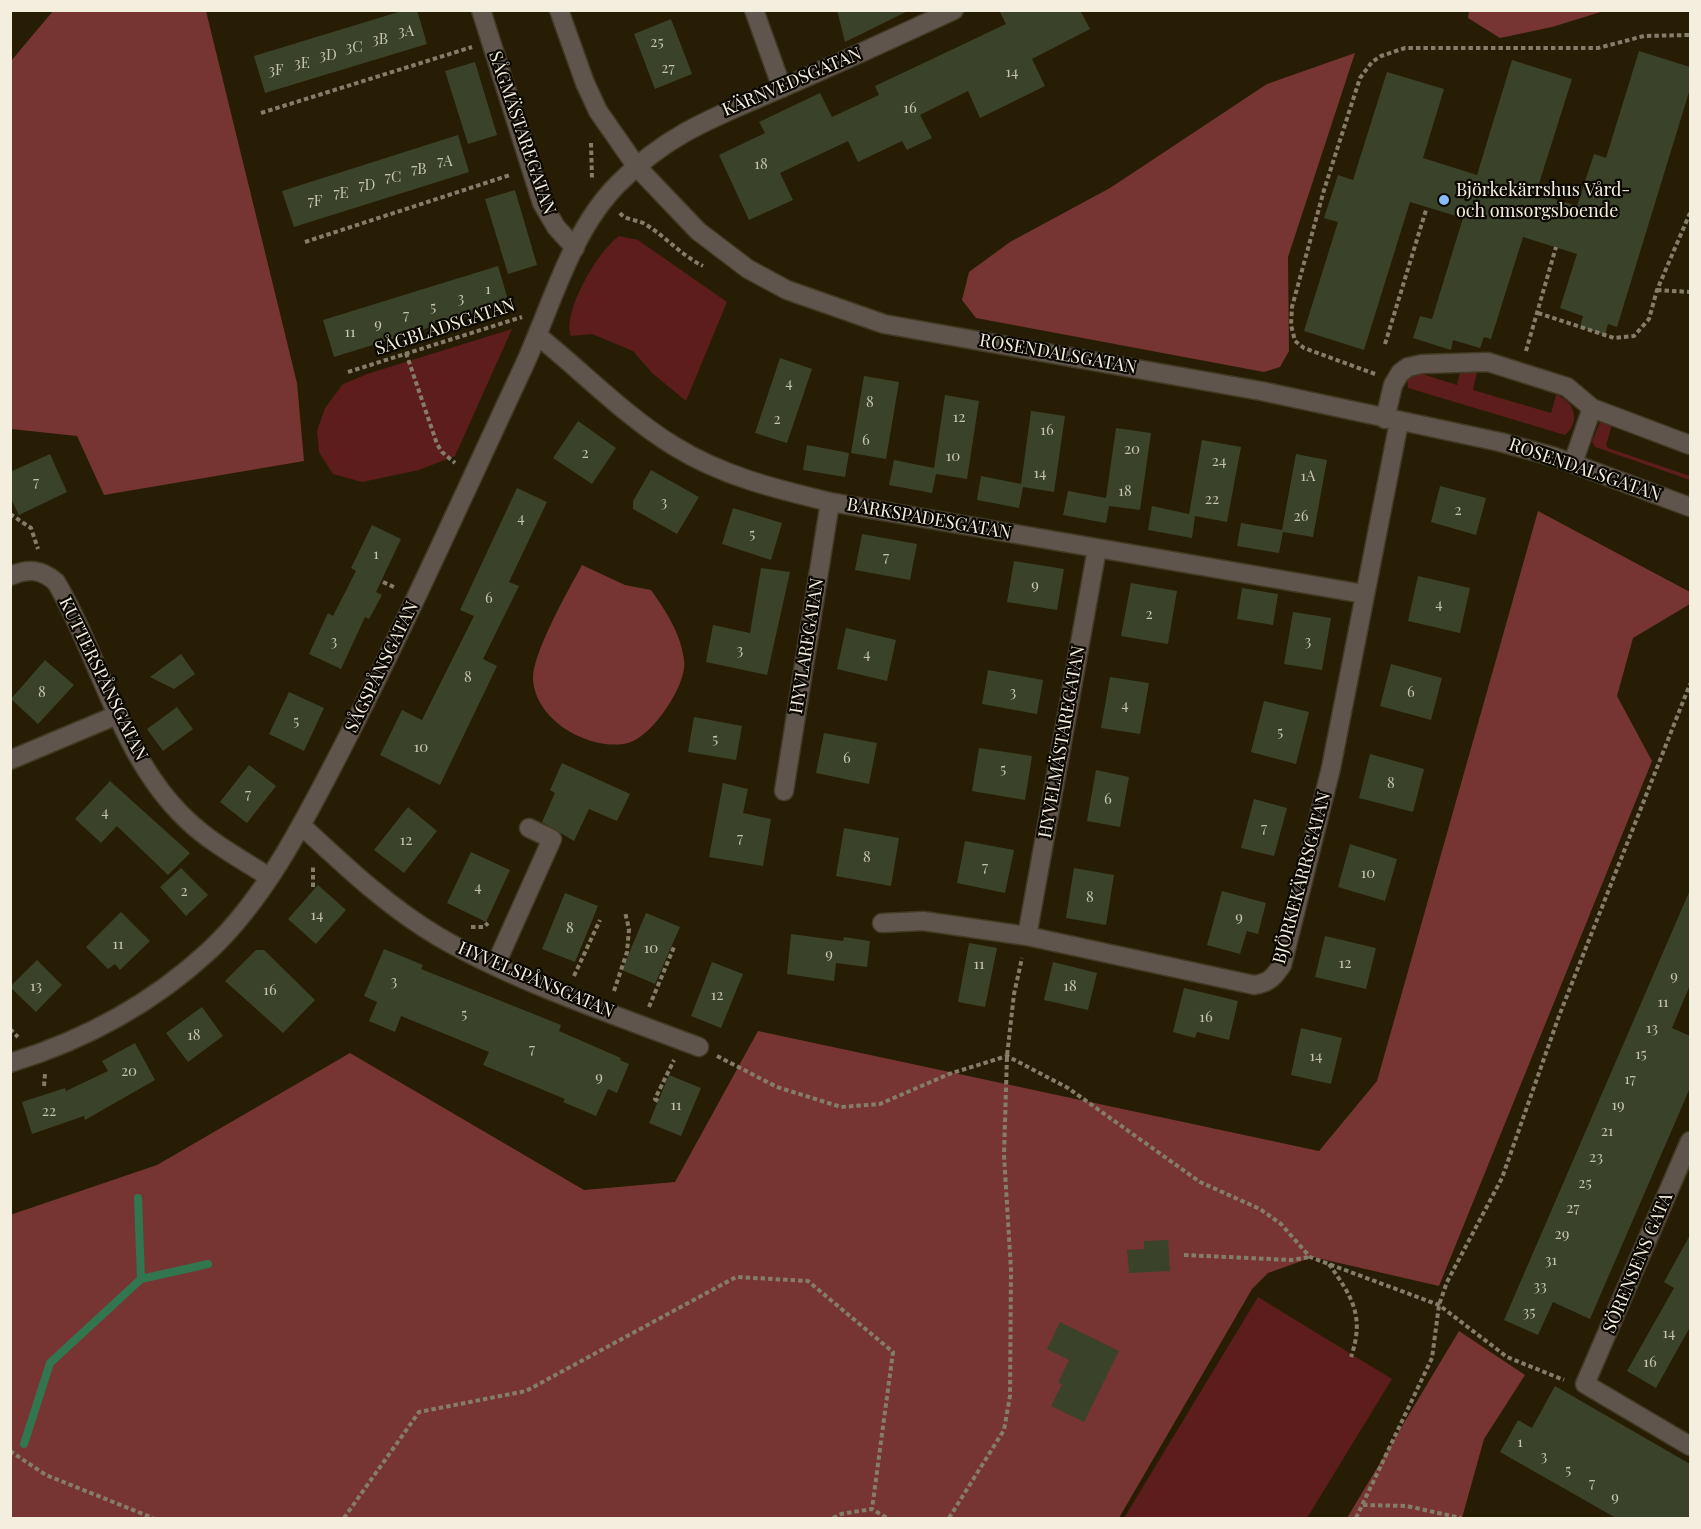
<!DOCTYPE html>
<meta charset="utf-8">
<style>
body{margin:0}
#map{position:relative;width:1701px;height:1529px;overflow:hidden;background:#261d04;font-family:"Playfair Display",serif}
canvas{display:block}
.frame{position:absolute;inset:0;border:12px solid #f4eedf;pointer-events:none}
</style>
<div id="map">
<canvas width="1701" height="1529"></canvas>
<div class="frame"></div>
</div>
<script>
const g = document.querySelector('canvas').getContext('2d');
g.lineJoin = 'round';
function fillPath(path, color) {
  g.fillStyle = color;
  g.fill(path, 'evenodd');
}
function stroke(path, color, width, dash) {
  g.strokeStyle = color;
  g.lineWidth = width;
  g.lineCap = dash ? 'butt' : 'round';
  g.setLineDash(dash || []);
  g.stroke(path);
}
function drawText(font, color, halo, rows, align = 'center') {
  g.font = font + ' "Playfair Display",serif';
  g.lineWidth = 4.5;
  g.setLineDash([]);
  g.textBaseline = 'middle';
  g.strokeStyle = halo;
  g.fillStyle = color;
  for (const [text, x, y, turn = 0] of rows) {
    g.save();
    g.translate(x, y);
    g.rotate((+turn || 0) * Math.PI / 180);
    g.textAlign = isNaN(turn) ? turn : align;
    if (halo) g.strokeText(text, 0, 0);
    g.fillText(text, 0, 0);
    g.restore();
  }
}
fillPath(new Path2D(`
 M619 236 638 240 727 302 686 401 652 373 633 351 592 334 571 336C562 311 599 250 619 236Z
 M512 329 455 456 419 470 362 482 333 474 319 452 317 431 325 408 343 384 367 374Z
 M1416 372 1457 385 1460 372H1477L1473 390 1551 413 1556 395C1575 401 1581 422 1565 435L1408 388 1407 378Z
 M1600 422 1612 425 1606 445 1608 448 1690 476V480L1595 447 1592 442Z
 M1258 1297 1392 1379 1307 1518H1124Z`), '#5c1d1c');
fillPath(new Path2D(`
 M53 11H206L297 383 304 461 104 495 77 436 11 429V61Z
 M1469 11V10L1604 11 1552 27 1500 38 1468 18Z
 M1355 53 1288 257 1289 351 1280 367 1264 372 976 318 962 300 969 272 1010 242 1110 188 1267 84Z
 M1538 511 1690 592V604L1633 638 1617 696 1652 761 1439 1286 1313 1257 1268 1273 1252 1289 1119 1518H11L10 1215 157 1165 350 1053 584 1190 675 1182 758 1031 1319 1151 1377 1081Z
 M582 565 625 585 651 590C666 611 681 634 684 660 688 684 652 737 628 743 590 752 534 720 533 678 533 652 569 589 582 565Z
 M1459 1331 1525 1375 1484 1439 1462 1518H1347Z`), '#763532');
stroke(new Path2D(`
 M138 1198 141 1279
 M24 1444 50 1363 141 1279 208 1264`), '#327650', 8);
fillPath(new Path2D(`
 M405 10H417L427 44 265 93 254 56Z
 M837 10H910L845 42Z
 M999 10H1080L1090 29 1032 59 1045 86 980 118 968 91 920 115 932 138 907 150 902 141 858 162 848 141 780 173 793 200 749 220 719 155 765 133 759 122 820 93 832 117 879 95 875 86 1006 24Z
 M671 19 692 74 655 89 634 34Z
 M1639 51 1690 67V89L1617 327 1608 324 1605 335 1580 327 1583 316 1560 308 1577 254 1523 237 1491 339 1484 337 1480 348 1453 340 1451 350 1413 338 1420 316 1432 319 1463 218 1410 202 1364 350 1304 331 1338 222 1324 218 1338 175 1353 180 1387 72 1444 89 1423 158 1477 175 1512 60 1572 79 1536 193 1577 206 1594 154 1606 158Z
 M475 62 497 135 468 144 445 71Z
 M458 135 469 172 294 227 282 191Z
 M515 190 537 265 508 274 485 199Z
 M498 266 509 303 334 357 323 320Z
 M780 358 812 369 787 443 755 433Z
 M864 376 899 382 886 459 851 453Z
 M945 395 979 401 967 479 936 474 932 493 889 485 894 460 934 468Z
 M1031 411 1065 416 1054 492 1023 487 1019 508 977 500 981 476 1021 484Z
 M578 421 616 448 592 484 553 458Z
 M1116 428 1151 433 1140 510 1109 506 1106 523 1063 515 1068 491 1106 498Z
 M1202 440 1241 447 1227 522 1195 516 1192 538 1148 530 1152 506 1189 514Z
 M807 445 849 453 845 477 803 470Z
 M50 454 67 492 19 515 10 497V472Z
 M1296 454 1327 460 1313 537 1283 532 1279 553 1237 546 1241 523 1282 530Z
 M651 470 699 497 677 534 633 509V501Z
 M1440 486 1486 498 1476 535 1431 522Z
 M517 488 547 502 509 582 519 586 483 659 497 666 440 785 380 755 402 710 422 720 474 616 460 610Z
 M733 508 782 523 771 560 722 544Z
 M372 525 401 539 376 592 382 595 369 619 365 617 341 669 309 654 328 613 333 616 356 571 351 568Z
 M862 534 917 544 910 580 855 570Z
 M1014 561 1064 569 1057 610 1007 602Z
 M761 568 790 572 767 675 706 662 713 625 750 633Z
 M1418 576 1470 588 1460 633 1408 621Z
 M1131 583 1177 591 1168 644 1121 636Z
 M1242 588 1278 594 1273 625 1237 619Z
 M1293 612 1331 618 1322 670 1284 664Z
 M846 628 896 640 887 681 837 669Z
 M181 654 195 674 174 689 150 677Z
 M45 660 74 685 38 724 11 699Z
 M1391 664 1442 678 1431 720 1380 706Z
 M988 670 1043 680 1037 714 982 704Z
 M1110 677 1149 683 1140 734 1101 728Z
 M289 692 324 708 304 751 269 734Z
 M1264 701 1309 712 1296 764 1251 752Z
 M177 707 193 729 163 751 147 729Z
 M694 717 742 726 736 760 688 752Z
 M824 733 877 743 869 784 816 773Z
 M979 748 1032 756 1025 800 972 791Z
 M1370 754 1424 769 1413 812 1359 798Z
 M562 763 630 794 617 821 589 809 574 841 542 822 555 793 550 790Z
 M249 765 276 786 247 823 220 802Z
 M1096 770 1129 777 1120 827 1087 821Z
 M110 781 190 853 168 875 117 826 101 843 75 819Z
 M723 783 748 789 743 813 771 819 763 866 709 857Z
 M1254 799 1287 808 1274 856 1241 848Z
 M408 807 437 831 404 873 374 850Z
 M844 828 899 838 891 886 836 876Z
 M965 841 1014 850 1005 893 957 883Z
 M1350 844 1397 859 1385 901 1338 887Z
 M471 852 510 870 486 922 447 903Z
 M181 868 208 895 186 916 160 887Z
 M1074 868 1114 875 1106 925 1066 918Z
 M318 885 346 910 316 944 288 919Z
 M1690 890V985L1672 1028 1690 1036V1088L1590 1319 1553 1302 1538 1335 1504 1320Z
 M1222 891 1266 903 1258 934 1247 931 1240 954 1207 945Z
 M565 893 598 906 575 962 542 949Z
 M121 912 150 941 120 970 115 964 108 969 86 947Z
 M646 913 680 927 655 984 622 970Z
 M791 934 843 941 844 937 870 941 867 967 836 963 834 981 787 974Z
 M1325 936 1376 948 1366 989 1315 977Z
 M969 943 997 948 985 1007 958 1002Z
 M384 949 423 965 421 969 561 1025 559 1031 621 1058 620 1060 629 1064 617 1093 608 1089 596 1116 563 1102 565 1099 483 1065 489 1052 401 1016 395 1032 369 1021 377 1002 364 996Z
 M256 950H264L315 1000 283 1033 225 981Z
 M37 960 62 985 36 1012 10 987Z
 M712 962 743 974 721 1028 691 1016Z
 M1053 962 1097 973 1088 1010 1044 1000Z
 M1184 988 1238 1001 1229 1040 1197 1032 1195 1038 1173 1032Z
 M202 1007 223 1036 188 1062 166 1033Z
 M1301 1028 1342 1038 1331 1084 1291 1075Z
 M135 1043 155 1080 85 1120 84 1116 32 1134 22 1102 65 1088 66 1091 108 1071 102 1061Z
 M669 1075 701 1088 681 1136 649 1123Z
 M1690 1235V1327L1656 1388 1627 1371 1674 1288 1664 1282Z
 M1168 1240 1170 1271 1129 1273 1127 1250 1144 1249V1241Z
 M1060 1322 1119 1351 1084 1422 1051 1406 1062 1384 1058 1383 1069 1360 1047 1349Z
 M1555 1386 1690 1464V1518H1616L1500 1452 1518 1420 1532 1428Z`), '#3a432a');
const minor = new Path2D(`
 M481 10 542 203 556 227 575 248
 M559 10 585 83 598 111 637 167 698 231 748 269 787 290 884 324 1261 391 1500 442 1555 457 1690 507
 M754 10 782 88
 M538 336C583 372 625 416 674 446 722 476 776 489 830 502L1364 594
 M1385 419 1393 385 1400 373 1408 367 1422 364 1488 362 1567 387 1592 408 1690 445
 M1573 463 1592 408
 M10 576C28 568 41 569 56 582 101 659 120 757 187 820 211 843 241 859 269 877
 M10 760 117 715
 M784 791 830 502
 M301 825C344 865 388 907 439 937 516 982 615 1015 699 1047
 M882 923 923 921 1027 936 1254 985C1269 983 1274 977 1282 965L1331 768 1399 422
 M1027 936 1097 549
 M495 966 552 839 529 828
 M10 1063C85 1040 152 1004 210 950 267 896 304 821 340 752 405 626 463 496 523 368 551 308 570 232 618 184 669 132 720 115 784 87 841 62 898 36 954 10
 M1690 1141 1585 1384 1690 1446`);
stroke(minor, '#433a23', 21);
stroke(new Path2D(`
 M10 11 11 10
 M261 113 472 47
 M591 143 592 179
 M620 213C626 221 637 219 645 224 666 237 681 255 703 266
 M305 242 510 175
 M1657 290 1690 292
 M1538 313 1614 338 1634 336 1649 319 1657 290 1690 213
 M1385 344 1426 210
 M1526 351 1556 247
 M406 353 437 444 442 452 455 463
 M348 372 522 317
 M1375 374 1304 348 1295 341 1291 325 1292 307 1324 190 1360 78 1372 62 1381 56 1405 48H1598L1644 36 1690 35
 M10 462H12
 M10 514 31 528 38 549
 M383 582 396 588
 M313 887V866
 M471 927H484L488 923
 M574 976 600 920
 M614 991 627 952 629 929 625 912
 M649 1007 674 947
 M10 1029 18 1037
 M717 1056 777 1087 841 1107 880 1104 949 1074 1007 1056 1068 1088 1200 1182 1260 1209 1281 1224 1310 1257 1439 1305 1507 1357 1564 1380
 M44 1086 45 1074
 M658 1101 655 1099 674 1060
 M1184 1255 1291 1260 1310 1257
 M1329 1264C1352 1297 1365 1316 1351 1357
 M10 1451 46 1475 153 1518
 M1363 1505 1407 1506 1461 1518
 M344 1518 419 1412 526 1391 736 1277 808 1281 893 1352 872 1509
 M833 1518 841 1514 872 1509 887 1518
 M949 1518 1004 1430 1010 1396 1011 1270 1004 1155 1007 1056 1014 994 1022 958
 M1356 1518 1432 1358 1439 1305 1447 1282 1502 1178 1559 1016 1690 684`), '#857d69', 4, [4.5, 3]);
stroke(minor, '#60554d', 18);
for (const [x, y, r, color] of [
 [1444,200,6,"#89bafc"]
]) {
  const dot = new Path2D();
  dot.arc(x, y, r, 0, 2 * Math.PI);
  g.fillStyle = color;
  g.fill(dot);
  stroke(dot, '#0c0802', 2);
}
drawText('15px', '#c6c3b2', null, [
 ["3A",406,31],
 ["3B",380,39],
 ["25",657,42],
 ["3C",354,47],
 ["3D",328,55],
 ["3E",302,63],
 ["27",668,68],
 ["3F",276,70],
 ["14",1012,72],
 ["16",910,108],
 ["7A",445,161],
 ["18",761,164],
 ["7B",419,169],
 ["7C",393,177],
 ["7D",367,185],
 ["7E",341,193],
 ["7F",315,201],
 ["1",488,289],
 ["3",461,298],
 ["5",433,307],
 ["7",406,315],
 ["9",378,324],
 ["11",350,332],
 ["4",789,383],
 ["8",870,402],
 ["12",959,417],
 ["2",777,419],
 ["16",1047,430],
 ["6",866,440],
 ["20",1132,449],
 ["2",585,453],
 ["10",953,456],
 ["24",1219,461],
 ["14",1040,473],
 ["1A",1308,476],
 ["7",36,482],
 ["18",1125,491],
 ["22",1212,499],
 ["3",664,502],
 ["2",1458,510],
 ["26",1301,516],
 ["4",521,518],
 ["5",752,534],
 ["1",376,554],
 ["7",886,557],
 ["9",1035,585],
 ["6",489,598],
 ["4",1439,604],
 ["2",1149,614],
 ["3",334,641],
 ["3",1308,641],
 ["3",740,650],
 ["4",867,654],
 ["8",468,677],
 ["8",42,692],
 ["3",1013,692],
 ["6",1411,692],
 ["4",1125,705],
 ["5",296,721],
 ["5",1280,732],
 ["5",715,739],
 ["10",421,747],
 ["6",847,758],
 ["5",1003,769],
 ["8",1391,783],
 ["7",248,794],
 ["6",1108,799],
 ["4",105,812],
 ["7",1264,828],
 ["7",740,838],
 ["12",406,840],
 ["8",867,857],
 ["7",985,867],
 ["10",1368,873],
 ["4",478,887],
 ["2",184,891],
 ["8",1090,897],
 ["14",317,915],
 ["9",1239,917],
 ["8",570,928],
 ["11",118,944],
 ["10",651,948],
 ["9",829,954],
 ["12",1345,963],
 ["11",979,964],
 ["9",1674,976],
 ["3",394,981],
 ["13",36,986],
 ["18",1070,986],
 ["16",270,990],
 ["12",717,995],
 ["11",1663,1002],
 ["5",464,1014],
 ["16",1206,1017],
 ["13",1652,1028],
 ["18",194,1035],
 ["7",532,1049],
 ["15",1641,1054],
 ["14",1316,1056],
 ["20",129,1071],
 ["9",599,1077],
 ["17",1630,1079],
 ["11",676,1105],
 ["19",1618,1105],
 ["22",49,1111],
 ["21",1607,1131],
 ["23",1596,1157],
 ["25",1585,1183],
 ["27",1573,1208],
 ["29",1562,1234],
 ["31",1551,1260],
 ["33",1540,1286],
 ["35",1529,1312],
 ["14",1669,1333],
 ["16",1650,1362],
 ["1",1520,1442],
 ["3",1544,1456],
 ["5",1568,1470],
 ["7",1592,1483],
 ["9",1615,1497]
]);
drawText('18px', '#f4eedf', '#0c0802', [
 ["KÄRNVEDSGATAN",792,82,-23],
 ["SÅGMÄSTAREGATAN",522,133,71],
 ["SÅGBLADSGATAN",445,327,-18],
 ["ROSENDALSGATAN",1058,354,10],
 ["ROSENDALSGATAN",1585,470,19],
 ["BARKSPADESGATAN",929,519,10],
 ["HYVLAREGATAN",807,646,-81],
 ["SÅGSPÅNSGATAN",382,667,-64],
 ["KUTTERSPÅNSGATAN",103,679,64],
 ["HYVELMÄSTAREGATAN",1062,742,-80],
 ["BJÖRKEKÄRRSGATAN",1302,878,-75],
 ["HYVELSPÅNSGATAN",536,980,23],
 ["SÖRENSENS GATA",1638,1263,-67]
]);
drawText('18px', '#f4eedf', '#0c0802', [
 ["Björkekärrshus Vård-",1456,190],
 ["och omsorgsboende",1456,211]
], 'left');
</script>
